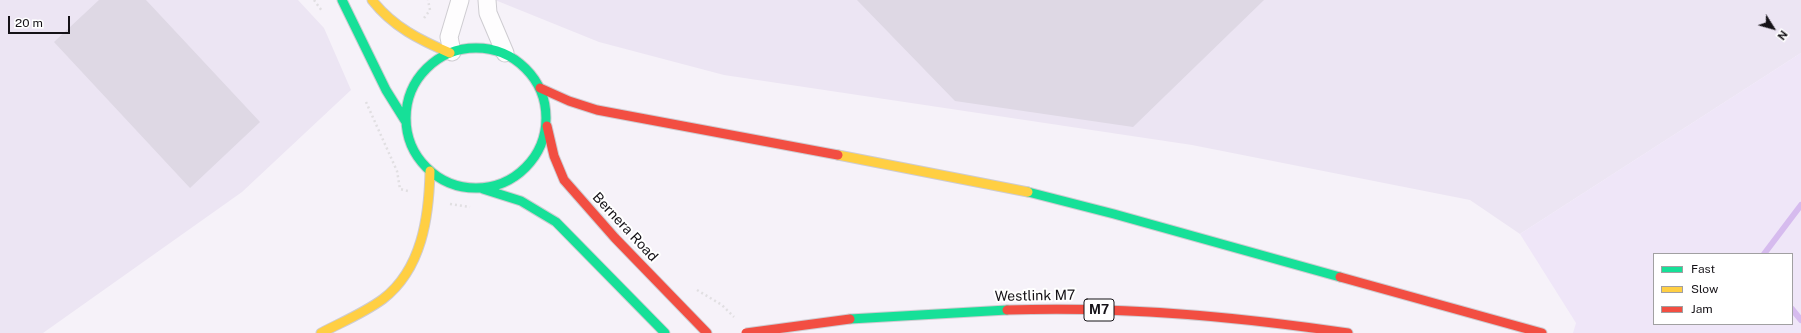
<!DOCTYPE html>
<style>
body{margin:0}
#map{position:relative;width:1801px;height:333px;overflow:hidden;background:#f6f2f9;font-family:"Public Sans",sans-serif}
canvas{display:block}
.legend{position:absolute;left:1653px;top:253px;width:140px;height:72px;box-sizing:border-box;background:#fff;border:1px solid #a1a0a2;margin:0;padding:5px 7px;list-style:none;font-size:12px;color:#151217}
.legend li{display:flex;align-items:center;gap:8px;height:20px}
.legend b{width:20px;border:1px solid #a1a0a2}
.north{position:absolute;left:1753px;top:8px;width:40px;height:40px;-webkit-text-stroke:3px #fff;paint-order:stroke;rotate:127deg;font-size:11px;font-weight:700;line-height:16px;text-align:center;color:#151217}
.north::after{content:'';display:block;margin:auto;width:14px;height:18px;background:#151217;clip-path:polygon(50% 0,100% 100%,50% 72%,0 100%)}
.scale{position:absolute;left:8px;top:16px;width:62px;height:18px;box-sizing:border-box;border:2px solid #151217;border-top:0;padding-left:5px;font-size:12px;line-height:14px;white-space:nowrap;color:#151217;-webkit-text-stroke:3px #fff;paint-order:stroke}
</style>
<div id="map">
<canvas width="1801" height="333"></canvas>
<ul class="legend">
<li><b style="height:5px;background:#16e098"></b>Fast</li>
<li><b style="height:5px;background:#ffcf43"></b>Slow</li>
<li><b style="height:5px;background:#f24e42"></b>Jam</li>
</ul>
<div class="north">N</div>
<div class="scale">20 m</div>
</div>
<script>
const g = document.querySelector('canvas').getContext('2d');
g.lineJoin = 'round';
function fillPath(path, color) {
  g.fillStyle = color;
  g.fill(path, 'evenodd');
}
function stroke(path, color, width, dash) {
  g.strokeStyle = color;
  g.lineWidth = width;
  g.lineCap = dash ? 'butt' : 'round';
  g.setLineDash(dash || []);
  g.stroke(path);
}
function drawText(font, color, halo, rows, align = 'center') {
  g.font = font + ' "Public Sans",sans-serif';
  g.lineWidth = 4;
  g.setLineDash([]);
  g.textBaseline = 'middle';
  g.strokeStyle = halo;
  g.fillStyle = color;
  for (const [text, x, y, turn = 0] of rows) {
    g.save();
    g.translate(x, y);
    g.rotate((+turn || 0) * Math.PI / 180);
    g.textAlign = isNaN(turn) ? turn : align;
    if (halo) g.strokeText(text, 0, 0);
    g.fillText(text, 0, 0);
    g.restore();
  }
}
fillPath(new Path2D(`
 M0 0H298L324 28 351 90 242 192 43 333H0Z
 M495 0H1801V53L1520 234 1470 200 1192 145 724 75 599 42Z`), '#ece5f3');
fillPath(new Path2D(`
 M1801 53V333H1573L1576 323 1520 234ZM1654 254H1792V324H1654Z`), '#efe6f8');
stroke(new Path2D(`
 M1764 254 1801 205
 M1792 309 1801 320`), '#d6bbee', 6);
fillPath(new Path2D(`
 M99 0H146L260 122 190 188 54 42Z
 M857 0H1264L1133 127 955 101Z`), '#ded8e4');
const street = new Path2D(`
 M487 0 488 13 505 53
 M452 52 449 37 460 0`);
const fast = new Path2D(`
 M342 0 386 90 406 122
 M406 118a70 70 0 1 1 140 0a70 70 0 1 1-140 0Z
 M483 189 521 201 556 222 665 333
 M1028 192 1114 214 1340 277
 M850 319 1007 310`);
const slow = new Path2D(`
 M372 0C393 27 420 40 450 53
 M838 155 1028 192
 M321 333C342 322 364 313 383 299 422 269 429 217 430 171`);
const jam = new Path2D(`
 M540 88 569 101 597 110 838 155
 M547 126 554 156 564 180 615 238 707 333
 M1340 277 1542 333
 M1007 310C1121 306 1235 316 1348 333`);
stroke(street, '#ceccd1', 19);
stroke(fast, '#ceccd1', 11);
stroke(slow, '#ceccd1', 11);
stroke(jam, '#ceccd1', 11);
stroke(new Path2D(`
 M314 0 322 11
 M424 18 430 10 428 0
 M366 102 397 171 400 189 408 191
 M450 204 470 207
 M697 290 722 305 734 317`), '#e1dfe2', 2.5, [2, 3]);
stroke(street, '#fefdfe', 17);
stroke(fast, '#16e098', 9);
stroke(slow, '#ffcf43', 9);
stroke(jam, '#f24e42', 9);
const jamBridge = new Path2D(`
 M746 333 850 319`);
stroke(jamBridge, '#ceccd1', 11, []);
stroke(jamBridge, '#f24e42', 9);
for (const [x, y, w] of [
 [1099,310,30]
]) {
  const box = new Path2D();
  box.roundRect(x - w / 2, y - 11, w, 22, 3);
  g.fillStyle = '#fff';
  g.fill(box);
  stroke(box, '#151217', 1);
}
drawText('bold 13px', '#151217', null, [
 ["M7",1099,310]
]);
drawText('14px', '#151217', '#fff', [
 ["Bernera Road",625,227,47],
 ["Westlink M7",1035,296,-1]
]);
</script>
